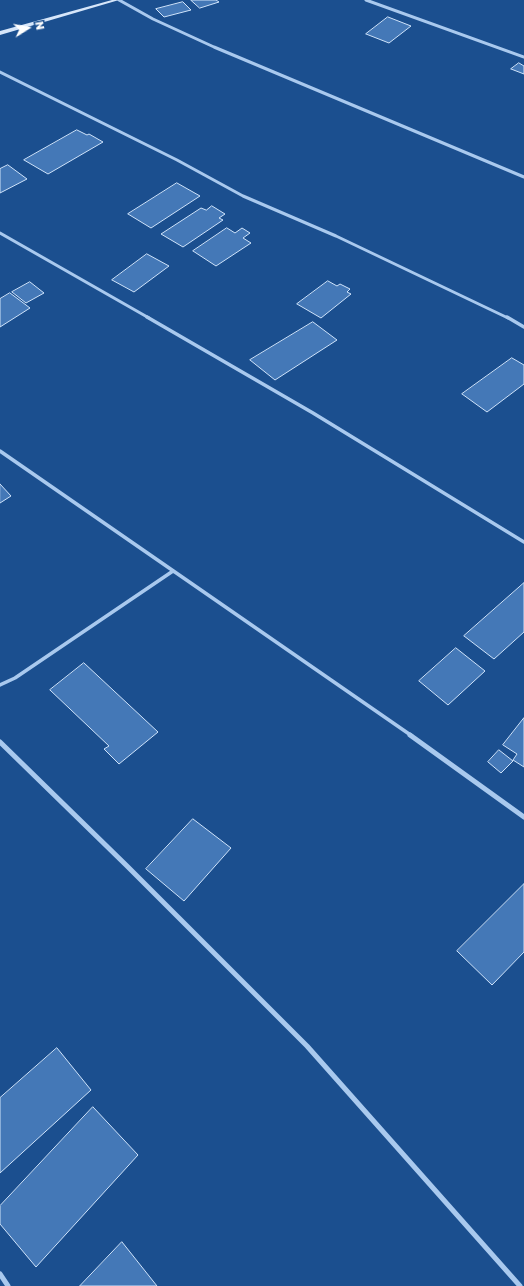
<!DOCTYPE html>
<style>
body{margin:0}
#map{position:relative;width:524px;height:1286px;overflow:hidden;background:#1b4f8f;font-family:"Golos Text",sans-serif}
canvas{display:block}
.north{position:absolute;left:8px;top:8px;width:40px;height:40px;-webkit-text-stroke:3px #1b4f8f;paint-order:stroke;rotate:79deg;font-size:11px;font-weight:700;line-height:16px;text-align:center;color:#fff}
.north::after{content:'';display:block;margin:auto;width:14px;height:18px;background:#fff;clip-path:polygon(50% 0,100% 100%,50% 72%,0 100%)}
</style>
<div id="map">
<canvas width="524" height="1286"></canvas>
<div class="north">N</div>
</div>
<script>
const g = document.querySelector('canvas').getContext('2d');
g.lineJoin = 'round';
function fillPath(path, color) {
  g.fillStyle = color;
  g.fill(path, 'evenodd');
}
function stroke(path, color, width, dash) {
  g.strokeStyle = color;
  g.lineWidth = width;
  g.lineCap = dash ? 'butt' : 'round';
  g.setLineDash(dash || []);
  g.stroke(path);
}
const building = new Path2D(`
 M191 0H216L219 2 200 8Z
 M183 2 191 10 164 17 156 9Z
 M388 17 411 26 389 43 366 34Z
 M519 63 524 66V74L511 69Z
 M77 130 87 135 89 134 103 142 48 174 24 160Z
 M8 165 27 179 0 193V169Z
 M177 183 200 196 151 228 128 214Z
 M212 206 225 214 219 218 223 220 183 247 161 234 201 208 206 210Z
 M227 228 235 233 242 228 250 233 243 238 251 243 216 266 193 251Z
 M147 254 169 266 134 292 112 280Z
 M328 281 337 286 340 284 350 289 347 292 351 294 321 318 297 304Z
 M30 282 44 293 26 303 12 292Z
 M10 293 30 308 0 327V299Z
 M313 322 337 340 275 380 250 360Z
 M512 358 524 365V384L487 412 462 394Z
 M0 484 11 496 0 503Z
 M524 583V632L494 659 464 636Z
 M456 648 485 671 448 705 419 681Z
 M84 663 158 732 119 764 104 749 109 746 50 690Z
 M524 718V767L513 760 517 754 503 745Z
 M499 750 513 761 501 773 488 762Z
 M193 819 231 848 184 901 146 869Z
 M524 884V952L492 985 457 951Z
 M57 1048 91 1090 0 1173V1098Z
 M93 1107 138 1155 36 1267 0 1224V1206Z
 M122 1242 157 1286H80Z`);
fillPath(building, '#4478b7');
stroke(building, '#cfe3fa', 1);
stroke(new Path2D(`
 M119 0 153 19 214 47 524 177
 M366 0 524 57
 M0 72 177 160 243 196 336 236 508 318
 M0 233 149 318`), '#a9c9ee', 3);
stroke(new Path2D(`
 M147 317 313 413 524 542
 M507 317 524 327
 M0 451 412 736
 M0 685 15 678 173 571`), '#a9c9ee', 3.5);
stroke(new Path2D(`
 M410 735 524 817
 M0 742 127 866 307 1046 520 1286
 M0 1274 8 1286`), '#a9c9ee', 5);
fillPath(new Path2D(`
 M112 0H119L0 35V31Z`), '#d6e6fa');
</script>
